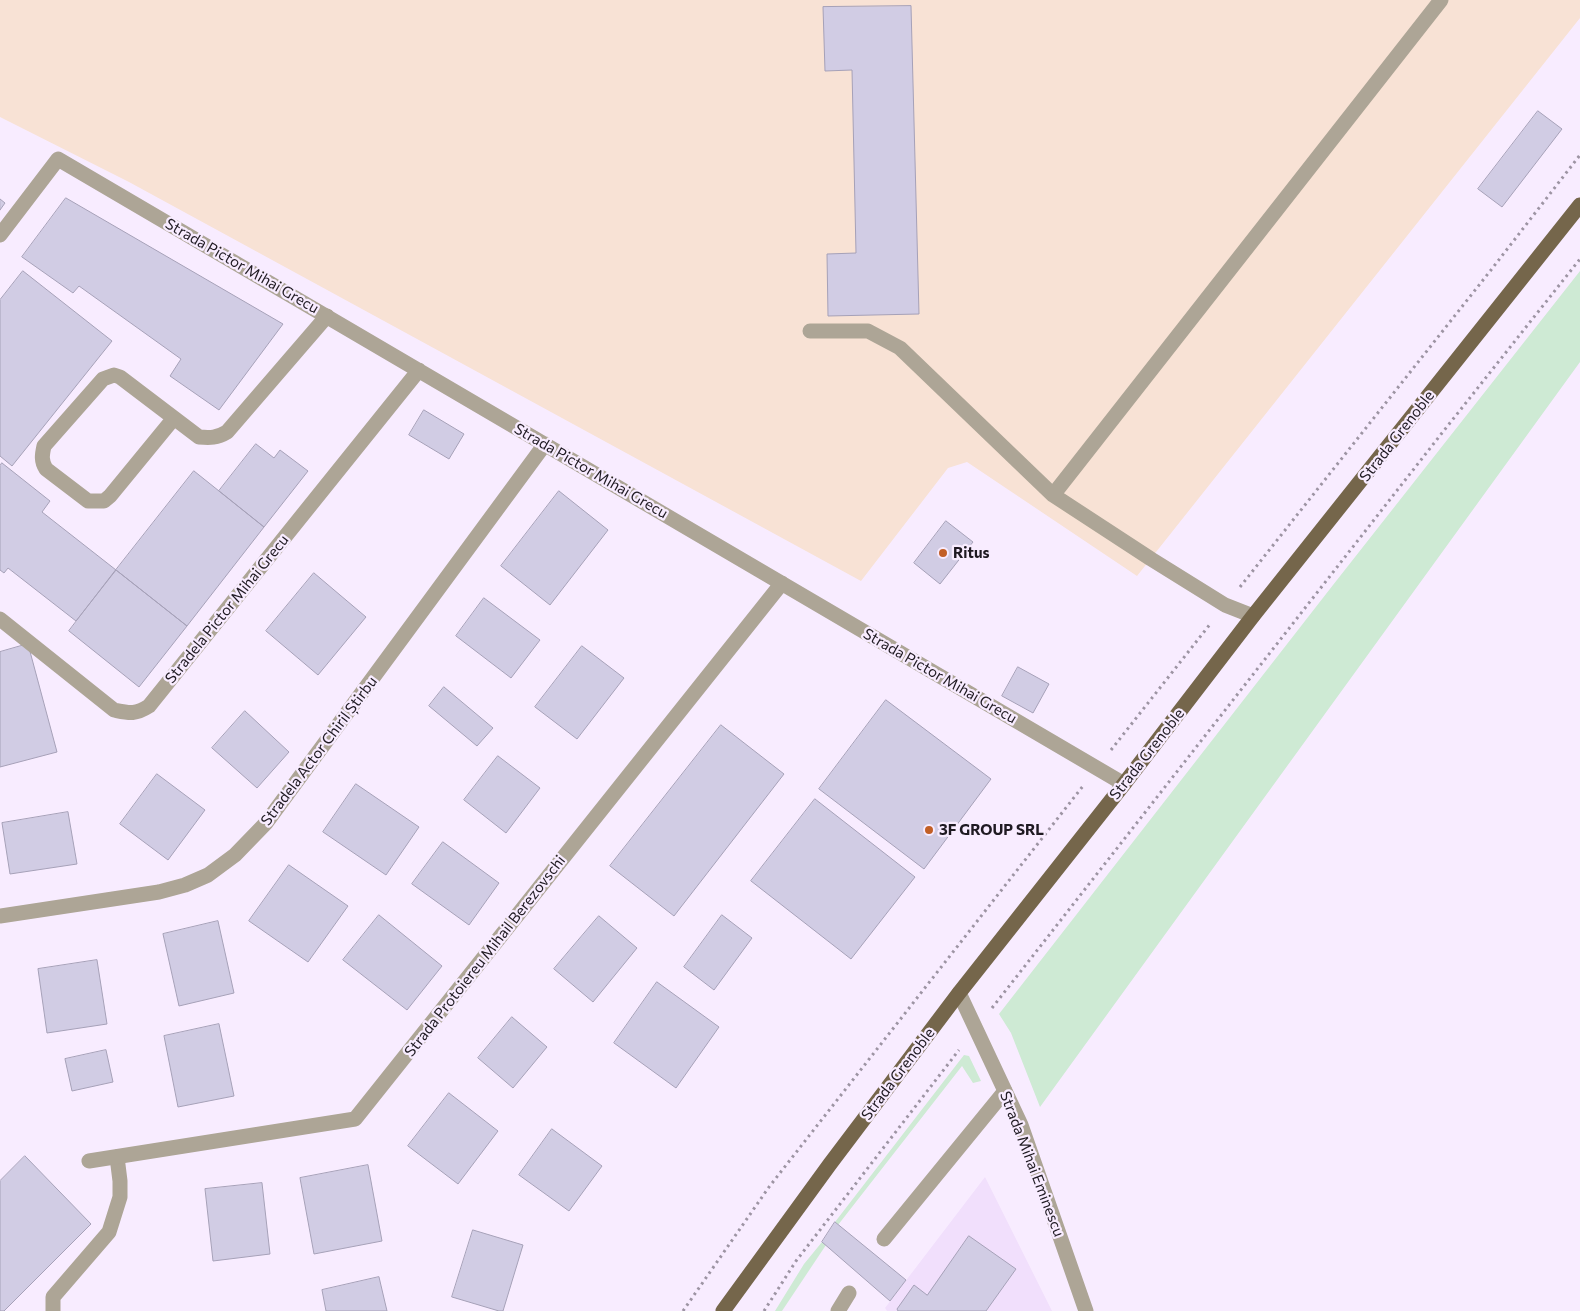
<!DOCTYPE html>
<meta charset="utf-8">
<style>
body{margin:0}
canvas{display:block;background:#f8ecff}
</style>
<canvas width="1580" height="1311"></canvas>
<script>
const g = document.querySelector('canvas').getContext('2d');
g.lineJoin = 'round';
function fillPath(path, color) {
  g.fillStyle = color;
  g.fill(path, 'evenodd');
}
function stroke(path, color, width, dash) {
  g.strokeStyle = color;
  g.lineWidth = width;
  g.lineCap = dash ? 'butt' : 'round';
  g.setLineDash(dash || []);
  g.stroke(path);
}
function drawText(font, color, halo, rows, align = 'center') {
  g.font = font + ' Commissioner,sans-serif';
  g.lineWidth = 4.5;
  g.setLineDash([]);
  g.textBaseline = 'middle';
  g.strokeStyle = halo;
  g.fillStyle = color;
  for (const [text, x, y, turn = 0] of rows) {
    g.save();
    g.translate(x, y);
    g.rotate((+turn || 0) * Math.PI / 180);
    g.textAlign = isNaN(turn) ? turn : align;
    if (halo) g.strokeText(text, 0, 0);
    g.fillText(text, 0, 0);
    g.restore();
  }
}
fillPath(new Path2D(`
 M985 1177 1052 1311H887L885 1308Z`), '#f1dffc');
fillPath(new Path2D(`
 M0 0H1580V18L1137 576 967 462 948 468 861 581 129 182 0 117Z`), '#f8e2d5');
fillPath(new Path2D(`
 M1580 271V362L1040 1107 1011 1033 999 1014 1333 585Z
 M964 1055 969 1056 981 1081 973 1083 962 1066 838 1225 835 1222Z
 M822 1242 826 1245 782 1311H775L804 1264Z`), '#ceead4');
const building = new Path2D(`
 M911 6 919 314 828 316 827 254 856 253 852 70 825 71 823 7Z
 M1538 111 1562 129 1502 207 1478 189Z
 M66 198 283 324 219 410 170 376 181 359 79 286 73 293 22 257Z
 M0 199 5 203 0 210Z
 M23 271 112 341 12 466 0 456V300Z
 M424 410 464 434 449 459 409 435Z
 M256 444 274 458 280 450 308 471 264 527 219 491Z
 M2 463 50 501 42 512 116 570 76 621 8 568 4 573 0 570V466Z
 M194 471 264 527 187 626 116 570Z
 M559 491 608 530 550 605 501 566Z
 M946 521 973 542 940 584 914 563Z
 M116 570 187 626 139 687 69 631Z
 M314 573 366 617 318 675 266 631Z
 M484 598 540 640 511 678 456 636Z
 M28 644 57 752 0 767V652Z
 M582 646 624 678 577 739 535 707Z
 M1018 667 1049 684 1033 713 1002 696Z
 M444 687 493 728 477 746 429 706Z
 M886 700 991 779 924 869 819 789Z
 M245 711 289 752 257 788 212 748Z
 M721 725 784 774 674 916 610 866Z
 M498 756 540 788 506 833 464 800Z
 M157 774 205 810 168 860 120 824Z
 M356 784 419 827 386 875 323 832Z
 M815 799 915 877 851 959 751 881Z
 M68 812 77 864 10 874 2 823Z
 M443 842 499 883 469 925 412 884Z
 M289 865 348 906 308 962 249 921Z
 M379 915 442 966 407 1010 343 960Z
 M722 915 752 938 714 990 684 967Z
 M599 916 637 948 593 1002 554 969Z
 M218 921 234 993 179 1006 163 934Z
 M97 960 107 1024 47 1033 38 969Z
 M657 982 719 1027 676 1088 614 1043Z
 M512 1017 547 1047 513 1088 478 1058Z
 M219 1024 234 1096 178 1107 164 1036Z
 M106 1050 113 1082 72 1091 65 1059Z
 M449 1093 498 1131 458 1184 408 1146Z
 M552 1129 602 1166 569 1211 519 1175Z
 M25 1156 91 1224 4 1311H0V1181Z
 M368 1165 382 1241 314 1254 300 1178Z
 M262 1183 270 1254 213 1261 205 1189Z
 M835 1222 906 1280 890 1301 822 1242Z
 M473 1230 523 1245 503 1311H499L452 1297Z
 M969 1236 1016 1269 986 1311H898L897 1309 914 1285 927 1295Z
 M379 1277 387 1311H326L322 1290Z`);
fillPath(building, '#d1cce4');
stroke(building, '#a6a1b8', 1);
stroke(new Path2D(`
 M1240 587 1491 270 1580 155
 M1111 750 1211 623
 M992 1008 1442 433 1580 259
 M683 1311 769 1187 1083 786
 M764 1311 796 1261 959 1050`), '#9d94a3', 3, [2.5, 4]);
stroke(new Path2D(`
 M810 331H868L900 348 1053 495 1151 559 1225 605 1253 616
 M174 418 110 496 104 501H88L46 469C41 461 42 455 44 446L103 379 114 375 120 377 199 437C210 438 217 438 227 432L327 316
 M1053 495 1441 0
 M884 1239 1005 1091
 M53 1311V1297L109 1232 120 1197V1181L117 1157
 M838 1311 849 1293`), '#ada596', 15);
stroke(new Path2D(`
 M0 235 58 159 1124 784
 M0 619 114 710C129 713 135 715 149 706L419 370
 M0 916 159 892 185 885 208 875 235 855 266 823 545 444
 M959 993 1021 1125 1086 1311
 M89 1161 355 1119 782 583`), '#ada596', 15);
stroke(new Path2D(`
 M723 1311 830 1164 959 993 1124 784 1253 616 1580 205`), '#75664b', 15);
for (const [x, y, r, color] of [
 [943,553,5,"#c25f26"],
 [929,830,5,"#c25f26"]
]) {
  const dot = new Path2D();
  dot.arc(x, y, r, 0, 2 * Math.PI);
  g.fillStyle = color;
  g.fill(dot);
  stroke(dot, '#f8ecff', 2);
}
drawText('15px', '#1f1a22', '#f8ecff', [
 ["Strada Pictor Mihai Grecu",242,266,30],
 ["Strada Grenoble",1397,436,-52],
 ["Strada Pictor Mihai Grecu",591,471,30],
 ["Stradela Pictor Mihai Grecu",227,609,-51],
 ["Strada Pictor Mihai Grecu",940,676,30],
 ["Stradela Actor Chiril Știrbu",319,751,-53],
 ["Strada Grenoble",1147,754,-52],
 ["Strada Protoiereu Mihail Berezovschi",485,956,-52],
 ["Strada Grenoble",898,1074,-53],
 ["Strada Mihai Eminescu",1032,1164,69]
]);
drawText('bold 15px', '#1f1a22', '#f8ecff', [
 ["Ritus",953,553],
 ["3F GROUP SRL",939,830]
], 'left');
</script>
